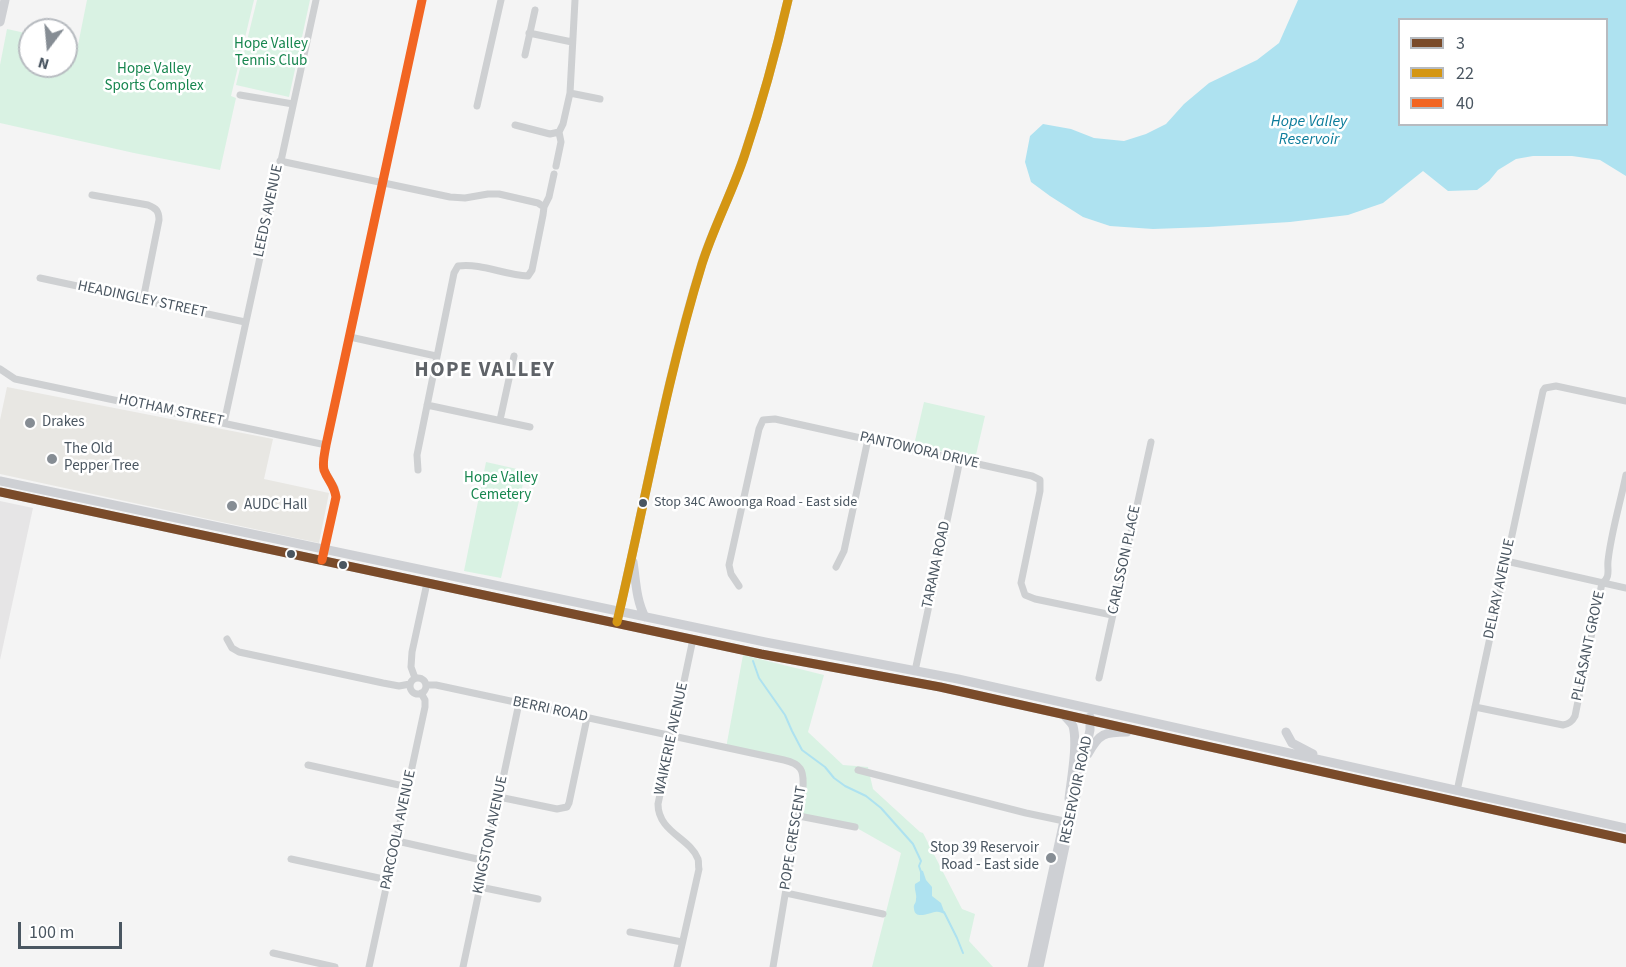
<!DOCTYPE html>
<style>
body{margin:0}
#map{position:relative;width:1626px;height:967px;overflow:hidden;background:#f4f4f4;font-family:"Source Sans 3",sans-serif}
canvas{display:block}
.legend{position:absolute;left:1398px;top:18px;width:210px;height:108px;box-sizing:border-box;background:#fff;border:2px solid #b7bbc0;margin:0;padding:8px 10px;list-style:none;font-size:18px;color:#4a5661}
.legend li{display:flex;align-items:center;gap:12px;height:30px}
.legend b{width:30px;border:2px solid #b7bbc0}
.north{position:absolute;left:18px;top:18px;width:60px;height:60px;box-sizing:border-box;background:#fff;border:2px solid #b7bbc0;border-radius:50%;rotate:196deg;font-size:16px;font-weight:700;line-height:24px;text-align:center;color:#4a5661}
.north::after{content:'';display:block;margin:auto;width:21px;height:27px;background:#868d94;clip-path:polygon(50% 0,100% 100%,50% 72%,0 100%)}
.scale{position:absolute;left:18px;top:922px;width:104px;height:27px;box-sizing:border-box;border:3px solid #4a5661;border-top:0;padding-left:8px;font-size:18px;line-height:21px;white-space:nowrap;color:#4a5661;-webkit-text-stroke:4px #fff;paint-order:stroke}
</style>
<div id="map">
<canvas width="1626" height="967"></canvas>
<ul class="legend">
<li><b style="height:8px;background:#7a4b2a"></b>3</li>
<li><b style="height:8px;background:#d49613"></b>22</li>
<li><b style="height:8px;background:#f26522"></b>40</li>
</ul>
<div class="north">N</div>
<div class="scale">100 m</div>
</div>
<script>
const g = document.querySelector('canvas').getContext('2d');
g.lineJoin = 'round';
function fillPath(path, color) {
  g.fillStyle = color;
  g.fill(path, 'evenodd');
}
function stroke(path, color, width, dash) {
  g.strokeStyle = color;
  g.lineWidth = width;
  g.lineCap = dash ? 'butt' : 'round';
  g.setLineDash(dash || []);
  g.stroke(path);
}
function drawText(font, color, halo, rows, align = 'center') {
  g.font = font + ' "Source Sans 3",sans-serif';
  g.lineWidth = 5;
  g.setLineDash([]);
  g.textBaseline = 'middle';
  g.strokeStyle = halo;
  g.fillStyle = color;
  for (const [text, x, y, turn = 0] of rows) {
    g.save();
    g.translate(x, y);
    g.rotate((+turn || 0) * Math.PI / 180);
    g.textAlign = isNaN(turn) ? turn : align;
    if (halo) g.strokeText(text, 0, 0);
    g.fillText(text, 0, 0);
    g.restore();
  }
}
fillPath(new Path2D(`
 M7 387 273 439 264 479 329 493 319 543 0 474V420Z`), '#e8e7e3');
fillPath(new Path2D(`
 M0 501 33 508 0 660Z`), '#e6e5e6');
fillPath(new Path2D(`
 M87 0H254L231 96 236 98 220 170 134 153 0 123V65L7 29 30 34V66H66V43L78 45Z
 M257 0H310L289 97 236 85Z
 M924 402 985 416 975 459 914 445Z
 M486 462 526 471 501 578 464 571Z
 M743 655 824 675 808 732 843 765 868 767 873 789 920 832 923 833 962 909 975 914 969 941 993 967H872L901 853 855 827 799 816 804 776 800 767 726 748Z`), '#d9f2e3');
fillPath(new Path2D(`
 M1298 0H1626V176L1600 160 1572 156H1533L1516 159 1498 170 1489 181 1477 190 1448 191 1423 171 1383 203 1348 215 1290 222 1208 227 1153 229 1110 226 1083 217 1050 196 1031 182 1025 162 1030 136 1043 124 1071 129 1094 138 1124 141 1146 134 1166 124 1184 104 1209 83 1257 60 1279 43ZM1400 20H1606V124H1400Z
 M920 870 923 871 926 880 932 887V896L941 903 945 914C941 913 939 911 935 912 929 913 915 920 914 909 913 903 916 905 916 899 917 894 914 890 915 884L920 881Z`), '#aee2f0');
stroke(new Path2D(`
 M753 661 759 678 785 715 792 731 802 750 825 767 834 778 845 786 866 796 881 808 913 844 921 861 919 866 921 872
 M944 912 957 938 963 953`), '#aee2f0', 2);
stroke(new Path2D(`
 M529 33 572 42
 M525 55 535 10
 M570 93 600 99
 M240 95 293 104
 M477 106 501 0
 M515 125 550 134 559 132
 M280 161 450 197 465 198 488 194H499L538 203 544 207
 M556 166 561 142 559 132 563 124 570 93 575 0
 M92 195 148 205C156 208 159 211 159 220L143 300
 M40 278 245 322
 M350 337 436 356
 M0 369 15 379 326 445
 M427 405 530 427
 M500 420 514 356
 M224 423 316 0
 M418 470 417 455 454 273 458 266C482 263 504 275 528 276L532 270 543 215 544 207 549 197 554 174
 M324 550 336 497 335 488 324 469V459L326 445 422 0
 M1506 561 1626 588
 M836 567 844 551 868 439
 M739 586 731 574 729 565 759 429 763 420 775 419 1032 476 1040 480V491L1021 583 1025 595 1035 599 1112 615
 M227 639 232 648 239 652 383 683 399 686 410 684
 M915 671 960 460
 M410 686a8 8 0 1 1 16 0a8 8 0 1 1-16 0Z
 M415 678 411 667 412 652 427 583
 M1099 678 1151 442
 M426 685H436L784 760C801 764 804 770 803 787L773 967
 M1475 707 1563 725C1569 724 1572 722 1575 716L1602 583C1611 577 1607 570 1608 561 1611 533 1620 504 1626 475
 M308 765 408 787
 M858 770 1026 813 1064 821
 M1457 791 1543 391 1545 388 1556 386 1626 401
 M499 797 557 809 567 807 569 803 587 718
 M799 816 855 827
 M397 841 486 861
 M291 859 388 880
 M480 887 538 899
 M786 893 883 914
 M630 932 682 942
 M273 953 335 967
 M369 967 425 707V700L421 693
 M463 967 519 703
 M677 967 699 869C698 866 699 862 698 859 690 838 658 832 658 804L693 639`), '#ced0d2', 7);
stroke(new Path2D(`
 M0 22 5 0
 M0 481 765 642 958 679 1626 828
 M0 492 761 654 940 687 1626 839
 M633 562C636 581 636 600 645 617
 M618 617C646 499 666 379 702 263 714 226 733 191 745 153 762 103 776 52 788 0
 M1064 715C1067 719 1071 722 1073 726 1078 744 1071 780 1069 799
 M1286 732 1292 743 1313 754
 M1088 754C1099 733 1105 732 1127 732
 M1032 967 1064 821
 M1039 967 1090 730V717`), '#ced0d4', 9);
stroke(new Path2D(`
 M0 492 761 654 940 687 1626 839`), '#7a4b2a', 9);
stroke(new Path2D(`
 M617 622C645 503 666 381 702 264 714 226 733 191 745 154 762 103 776 52 788 0`), '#d49613', 9);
stroke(new Path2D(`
 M322 560 336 497C334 484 328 481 324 470 322 462 325 452 326 445L422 0`), '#f26522', 9);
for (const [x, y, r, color] of [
 [30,423,6,"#868d94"],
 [52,459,6,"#868d94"],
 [643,503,5,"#4a5661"],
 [232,506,6,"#868d94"],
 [291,554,5,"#4a5661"],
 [343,565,5,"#4a5661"],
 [1051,858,6,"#868d94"]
]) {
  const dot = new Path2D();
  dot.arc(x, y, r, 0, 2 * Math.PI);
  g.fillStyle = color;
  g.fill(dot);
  stroke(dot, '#fff', 2);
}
drawText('14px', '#4a5661', '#fff', [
 ["Stop 34C Awoonga Road - East side",654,503]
], 'left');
drawText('15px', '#17864f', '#fff', [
 ["Hope Valley",271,45],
 ["Tennis Club",271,62],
 ["Hope Valley",154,70],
 ["Sports Complex",154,87],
 ["Hope Valley",501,479],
 ["Cemetery",501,496]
]);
drawText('15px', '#4a5661', '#fff', [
 ["LEEDS AVENUE",269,211,-78],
 ["HEADINGLEY STREET",142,300,12],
 ["HOTHAM STREET",171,411,12],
 ["PANTOWORA DRIVE",919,451,13],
 ["CARLSSON PLACE",1125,560,-78],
 ["TARANA ROAD",937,565,-78],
 ["DELRAY AVENUE",1500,589,-78],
 ["PLEASANT GROVE",1589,646,-78],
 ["BERRI ROAD",550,710,12],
 ["WAIKERIE AVENUE",672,739,-78],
 ["RESERVOIR ROAD",1077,790,-78],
 ["PARCOOLA AVENUE",399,830,-78],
 ["KINGSTON AVENUE",491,835,-78],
 ["POPE CRESCENT",794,838,-81]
]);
drawText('15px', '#4a5661', '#fff', [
 ["Drakes",42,423],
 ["The Old",64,450],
 ["Pepper Tree",64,467],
 ["AUDC Hall",244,506],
 ["Stop 39 Reservoir",1039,849,"right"],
 ["Road - East side",1039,866,"right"]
], 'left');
drawText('italic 16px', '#0c7c9b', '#fff', [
 ["Hope Valley",1309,122],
 ["Reservoir",1309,140]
]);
g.letterSpacing = '1.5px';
drawText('bold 21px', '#5f6368', '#fff', [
 ["HOPE VALLEY",485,371]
]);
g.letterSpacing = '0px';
</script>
